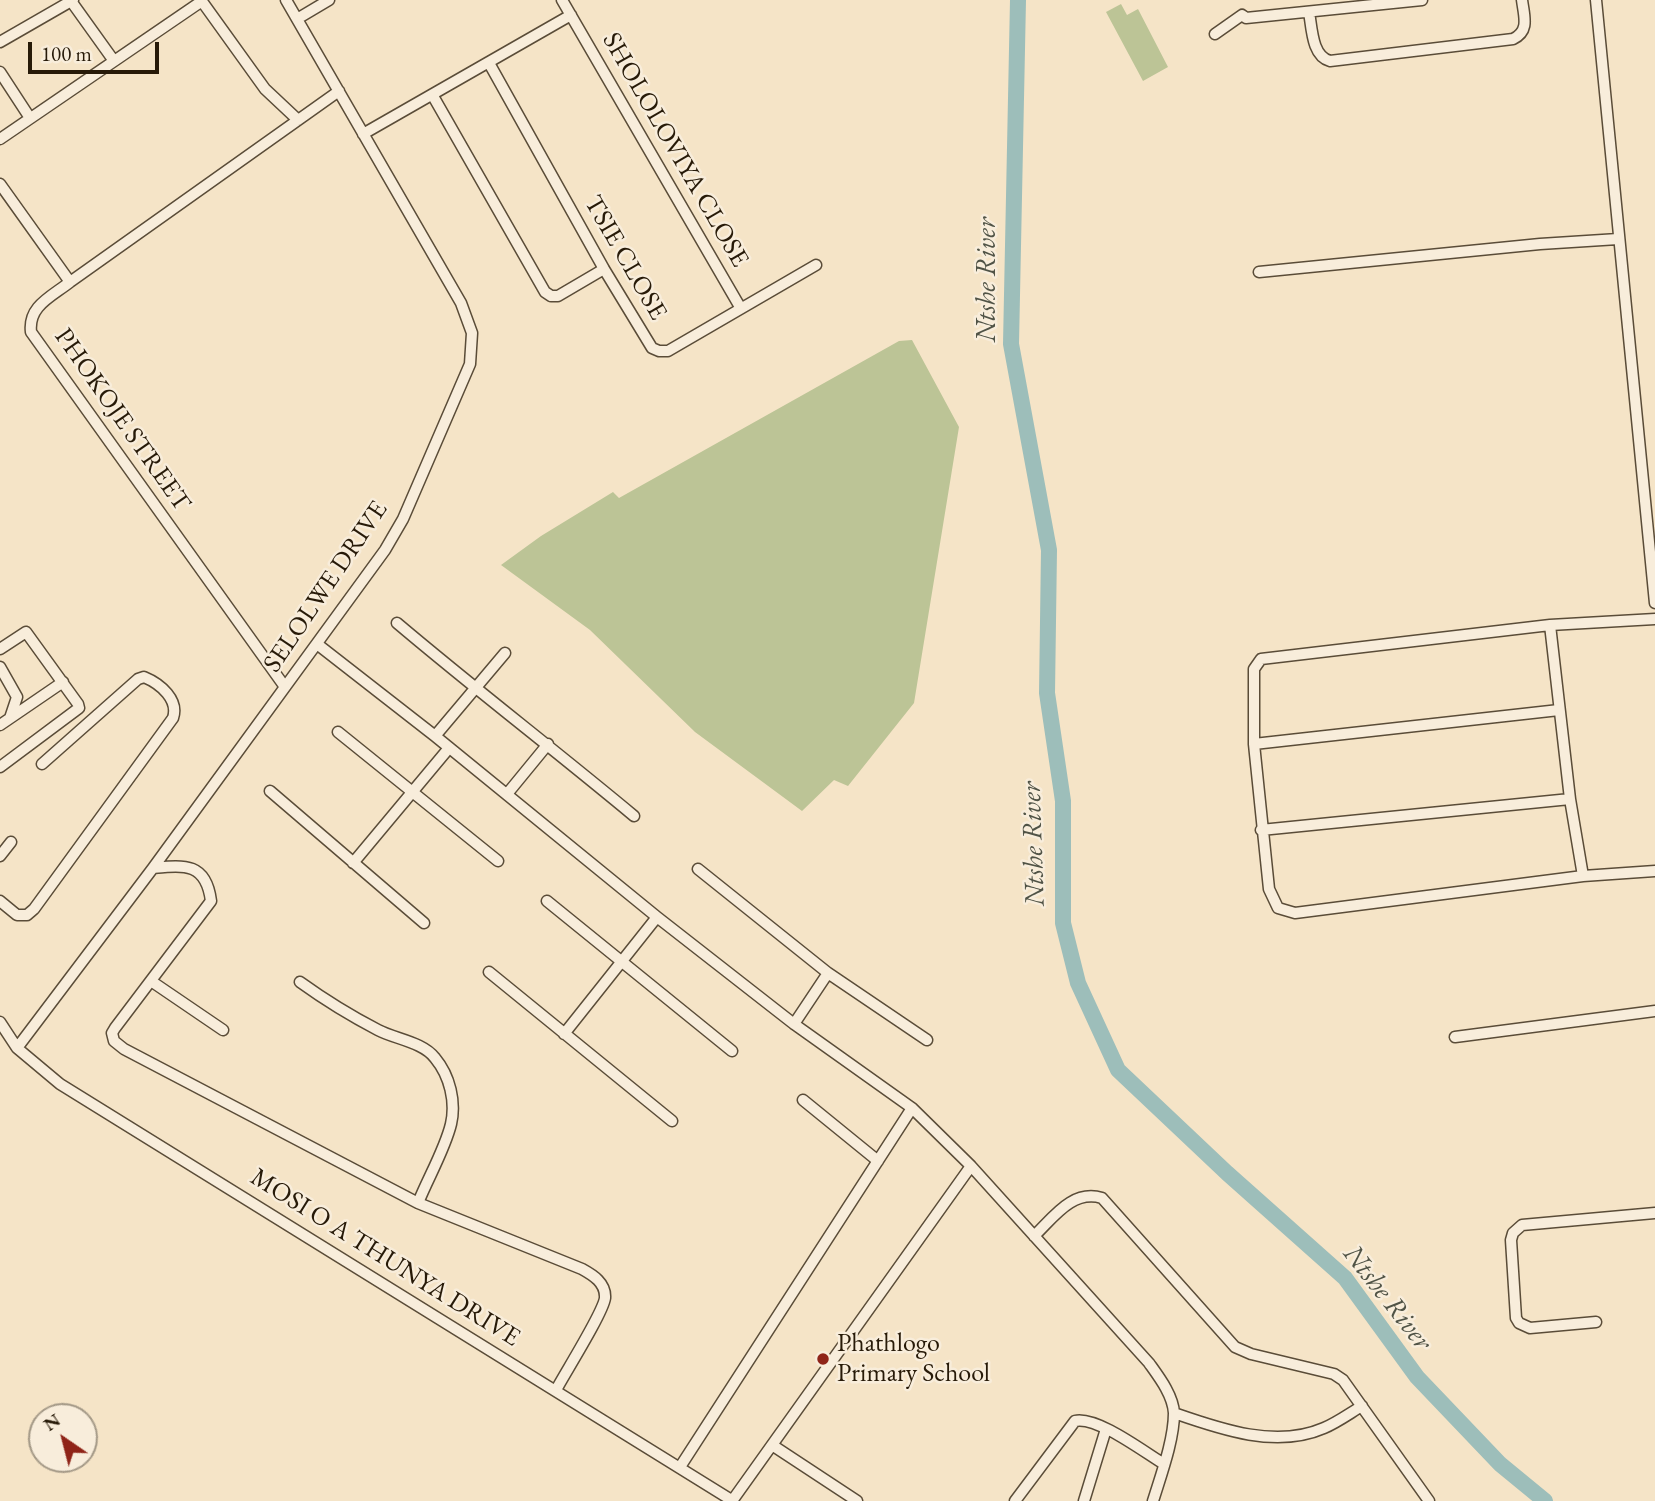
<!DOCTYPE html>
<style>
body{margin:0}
#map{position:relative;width:1655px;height:1501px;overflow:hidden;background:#f5e4c7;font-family:"EB Garamond",serif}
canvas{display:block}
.north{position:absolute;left:28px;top:1403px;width:70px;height:70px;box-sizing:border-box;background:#f8eddb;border:2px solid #a49987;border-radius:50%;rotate:325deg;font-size:19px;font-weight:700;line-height:28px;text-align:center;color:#271a08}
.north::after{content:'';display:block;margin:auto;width:24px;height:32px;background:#8f2418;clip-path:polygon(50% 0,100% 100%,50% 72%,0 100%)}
.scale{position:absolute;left:28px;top:42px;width:131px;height:32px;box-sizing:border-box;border:4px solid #271a08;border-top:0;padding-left:9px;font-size:21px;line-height:24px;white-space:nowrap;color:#271a08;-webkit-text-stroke:5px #f8eddb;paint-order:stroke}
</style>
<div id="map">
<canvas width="1655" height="1501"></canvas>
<div class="north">N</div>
<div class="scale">100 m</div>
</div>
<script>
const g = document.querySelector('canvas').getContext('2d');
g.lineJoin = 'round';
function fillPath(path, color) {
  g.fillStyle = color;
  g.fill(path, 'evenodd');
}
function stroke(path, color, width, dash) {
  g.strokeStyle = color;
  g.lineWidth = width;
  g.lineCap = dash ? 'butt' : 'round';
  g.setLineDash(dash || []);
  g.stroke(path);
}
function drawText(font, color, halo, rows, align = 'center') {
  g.font = font + ' "EB Garamond",serif';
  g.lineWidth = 5;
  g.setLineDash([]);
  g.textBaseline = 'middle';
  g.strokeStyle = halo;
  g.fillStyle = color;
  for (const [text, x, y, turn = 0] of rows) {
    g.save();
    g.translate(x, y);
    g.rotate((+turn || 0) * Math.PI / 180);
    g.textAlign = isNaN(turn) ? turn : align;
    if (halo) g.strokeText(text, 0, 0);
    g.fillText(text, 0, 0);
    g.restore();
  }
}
fillPath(new Path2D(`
 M1121 4 1127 15 1138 9 1168 67 1143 81 1106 12Z
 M912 340 959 427 914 703 848 786 834 780 802 811 695 732 590 630 501 565 541 536 613 492 619 498 899 341Z`), '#bcc496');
stroke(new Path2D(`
 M1018 0 1011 344 1049 550 1047 693 1063 801V923L1078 983 1118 1070 1227 1173 1345 1278 1417 1377 1500 1464 1545 1501`), '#9dbeba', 16);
const minor = new Path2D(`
 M201 0 265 89 298 120
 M562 0 740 307
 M1596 0 1655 603
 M71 1 114 61
 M1309 12C1312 29 1312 56 1330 61L1513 39C1530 31 1524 16 1522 0
 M297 19 329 0
 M1215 34 1242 15 1246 18 1422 0
 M0 42 73 0
 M489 63 604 269 652 348 659 351H668L816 265
 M0 72 30 118
 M433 96 545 292 551 296H558L604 269
 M363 134 571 15
 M0 139 202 1
 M0 184 70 282
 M1259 272 1540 244 1618 239
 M1655 619 1550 625 1261 659 1254 669V744L1269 889 1278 908 1295 913 1583 876 1655 871
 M397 623C475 689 556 751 634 816
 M1550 625 1570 799 1583 876
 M317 644 435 736 657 917 794 1024 912 1108 971 1166 1149 1363C1159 1377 1173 1395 1174 1413 1174 1440 1161 1475 1153 1501
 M0 649 26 632 78 704 79 708 0 767
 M0 667 17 697 10 718
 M285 687 31 332C28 306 51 297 70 282L339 91
 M0 725 63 682
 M338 732 498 861
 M435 736 505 653
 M1254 744 1559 710
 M270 791 424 923
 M507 794 548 744
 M1261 830 1570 799
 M0 856 11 842
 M353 863 449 748
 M153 868C184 865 206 862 211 901L115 1028 112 1033 114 1041 124 1049 418 1203 582 1269C593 1275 606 1283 605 1298 603 1313 565 1373 556 1390
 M698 869 828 973 927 1040
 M0 901 17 915H27L34 909 173 718C179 700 161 684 144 677L138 679 42 764
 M547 901 732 1051
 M489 972 672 1121
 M151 981 223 1030
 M300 982C325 1000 351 1016 378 1030 395 1039 423 1042 435 1058 450 1076 456 1102 451 1124 445 1149 428 1178 418 1203
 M0 1022 17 1048 60 1084 733 1501
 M794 1024 828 973
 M564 1034 657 917
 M1455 1037 1655 1011
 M17 1048 153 868 385 550 403 519 470 364 472 333 461 303 286 0
 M803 1100 878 1161
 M1034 1236C1053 1218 1072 1189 1102 1198L1235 1347 1251 1354 1334 1374 1343 1380 1429 1501
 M1596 1322 1530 1328 1519 1323 1516 1318 1511 1240 1513 1233 1522 1225 1655 1213
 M1174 1413C1220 1429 1276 1449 1324 1428 1338 1422 1350 1413 1362 1406
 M772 1445 857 1501
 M680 1467 912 1108
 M732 1501 971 1166
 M1015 1501 1075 1421C1097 1416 1144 1452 1164 1464
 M1084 1501 1106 1429`);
stroke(minor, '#5a4c38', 13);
stroke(minor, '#f8eddb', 10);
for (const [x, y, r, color] of [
 [823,1359,7,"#8f2418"]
]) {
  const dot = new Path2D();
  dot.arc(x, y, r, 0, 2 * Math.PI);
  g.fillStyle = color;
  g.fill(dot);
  stroke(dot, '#f8eddb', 2.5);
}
drawText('26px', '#271a08', '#f8eddb', [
 ["SHOLOLOVIYA CLOSE",675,150,60],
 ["TSIE CLOSE",625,258,60],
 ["PHOKOJE STREET",122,420,55],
 ["SELOLWE DRIVE",326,587,-56],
 ["MOSI O A THUNYA DRIVE",385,1258,32]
]);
drawText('26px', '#271a08', '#f8eddb', [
 ["Phathlogo",837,1344],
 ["Primary School",837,1374]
], 'left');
drawText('italic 28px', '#505346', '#f8eddb', [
 ["Ntshe River",987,280,-90],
 ["Ntshe River",1034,844,-92],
 ["Ntshe River",1387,1298,52]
]);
</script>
